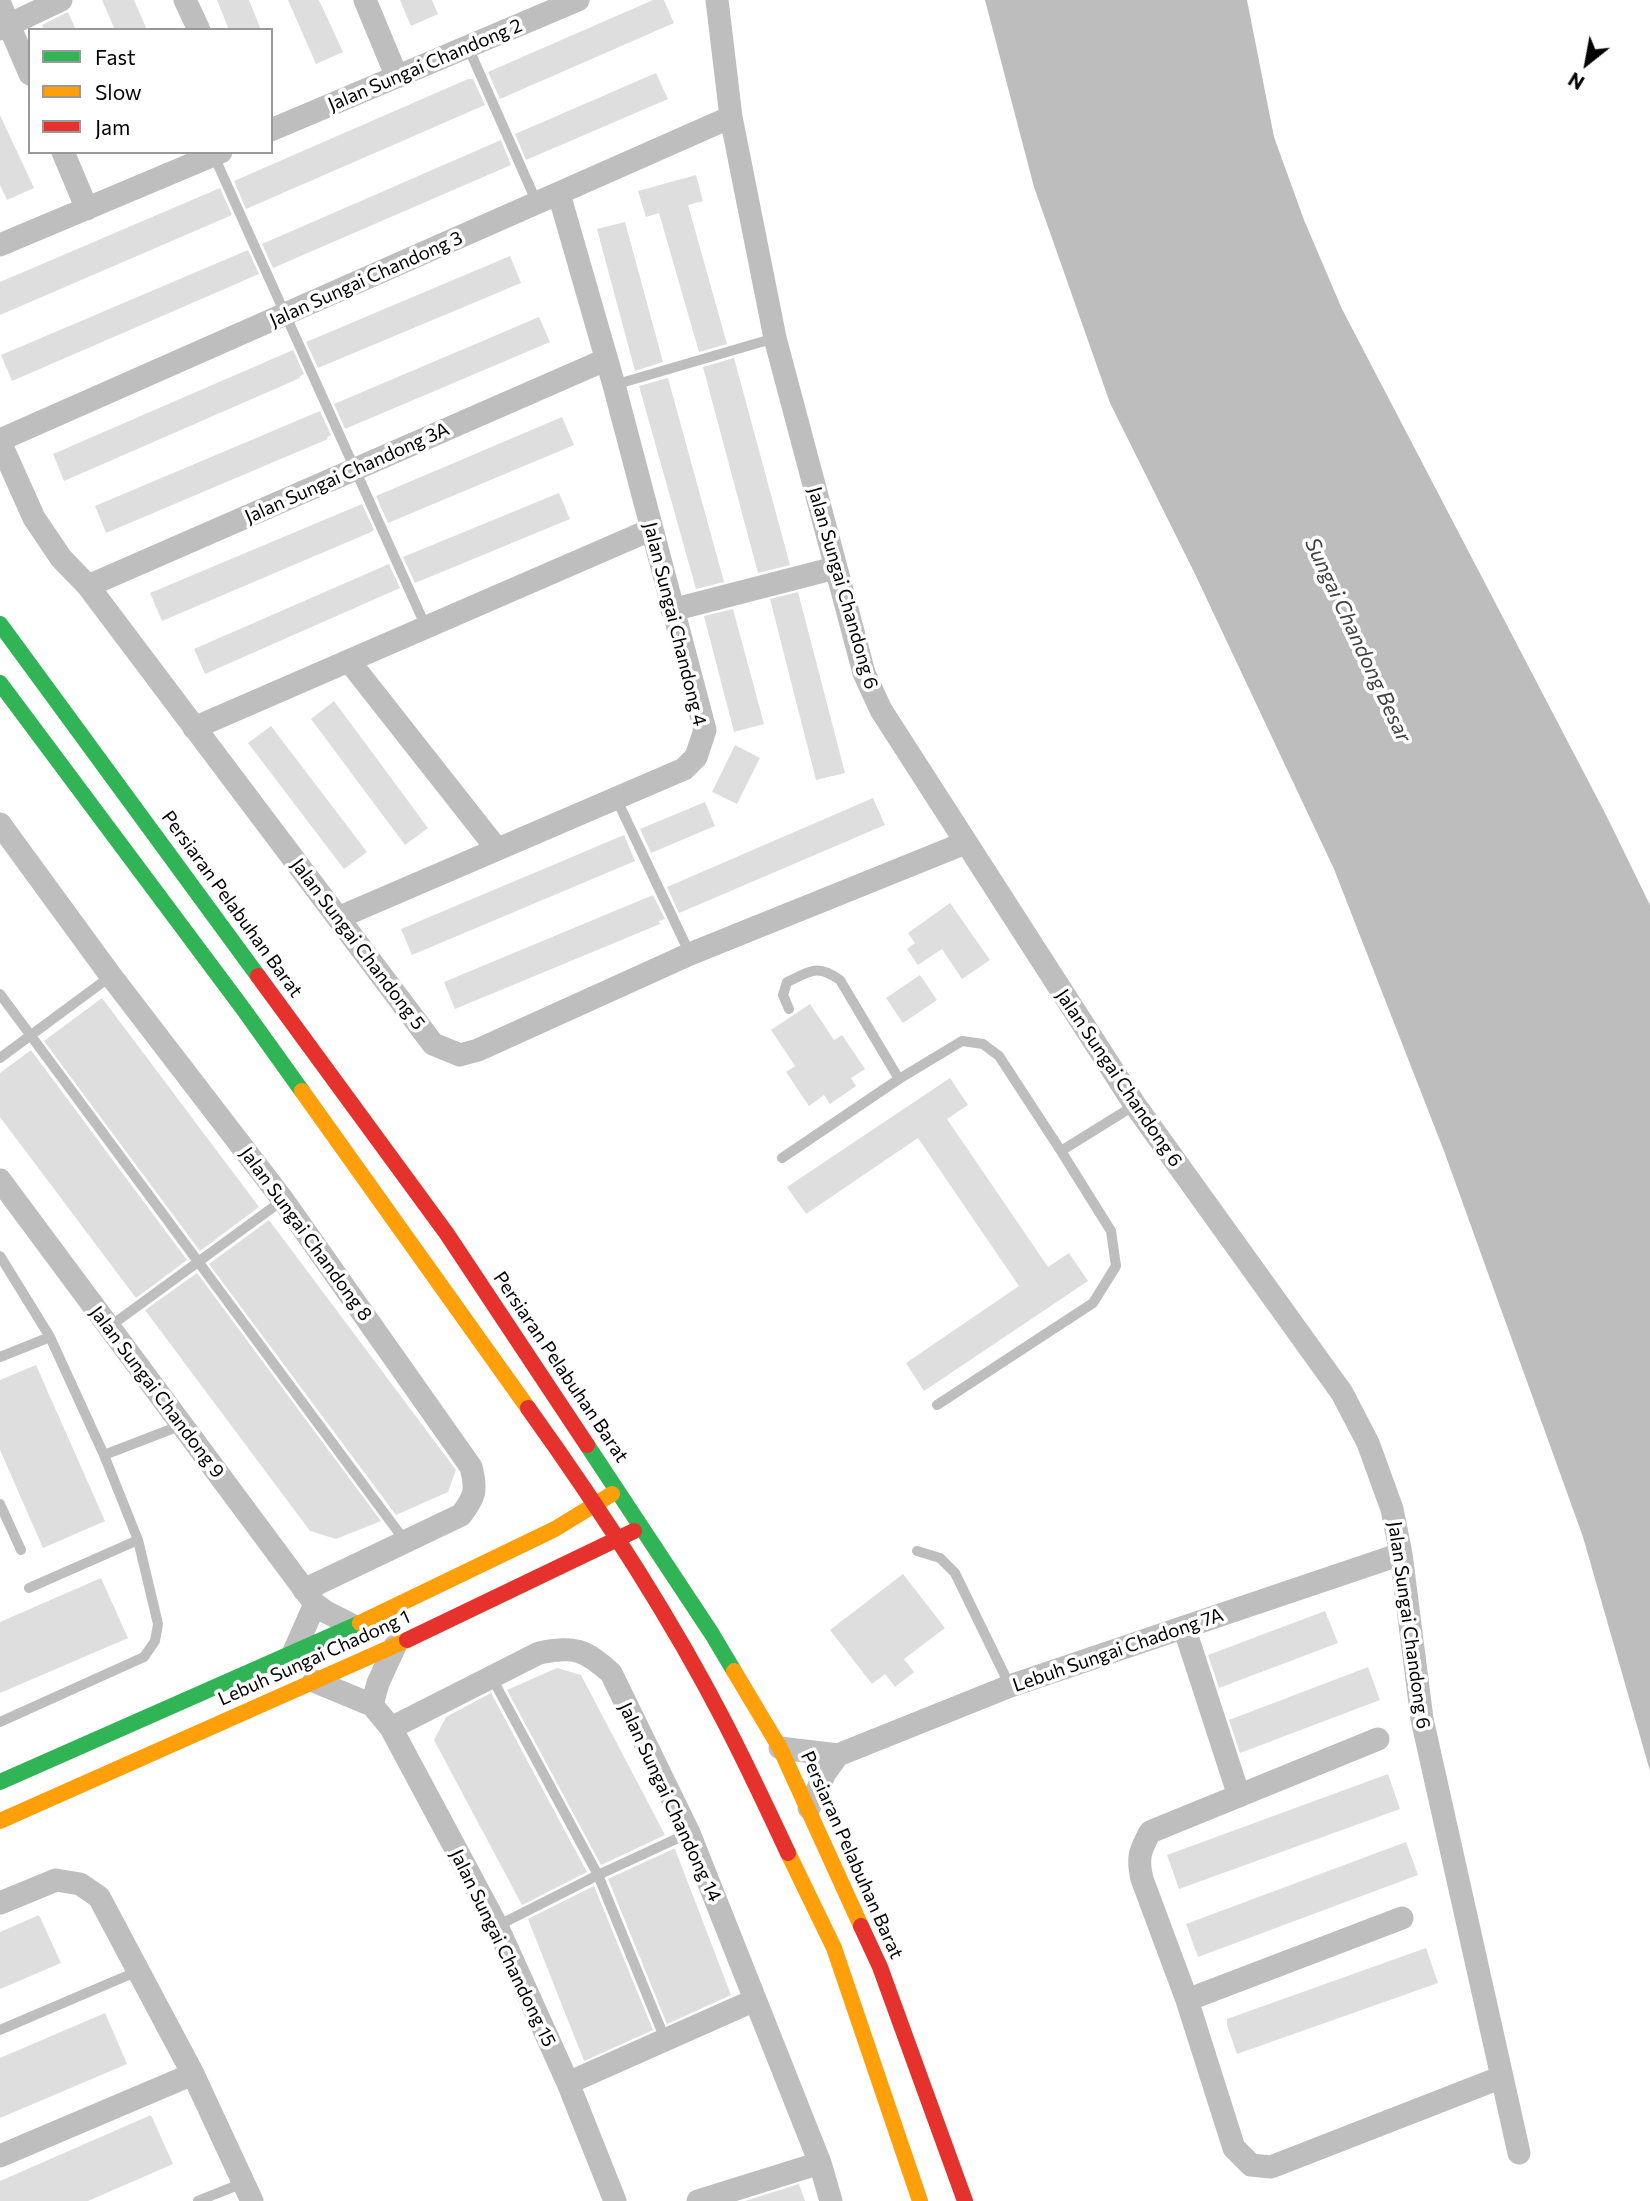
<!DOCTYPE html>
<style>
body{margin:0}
#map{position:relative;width:1650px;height:2201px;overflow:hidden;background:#fff;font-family:Commissioner,sans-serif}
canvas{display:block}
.legend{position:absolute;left:28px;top:28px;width:245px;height:126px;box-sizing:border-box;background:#fff;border:2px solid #999;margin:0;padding:9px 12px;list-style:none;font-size:21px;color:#000}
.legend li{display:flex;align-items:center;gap:14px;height:35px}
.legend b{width:35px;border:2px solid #999}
.north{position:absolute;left:1552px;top:28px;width:70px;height:70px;-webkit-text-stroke:5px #fff;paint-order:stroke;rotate:211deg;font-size:19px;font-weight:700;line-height:28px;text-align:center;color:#000}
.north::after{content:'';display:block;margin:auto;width:24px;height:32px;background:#000;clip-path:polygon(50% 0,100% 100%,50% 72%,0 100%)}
</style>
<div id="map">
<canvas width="1650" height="2201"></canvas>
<ul class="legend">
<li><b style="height:9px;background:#30b455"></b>Fast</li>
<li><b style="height:9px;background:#ff9f0a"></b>Slow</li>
<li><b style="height:9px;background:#e5322d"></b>Jam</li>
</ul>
<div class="north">N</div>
</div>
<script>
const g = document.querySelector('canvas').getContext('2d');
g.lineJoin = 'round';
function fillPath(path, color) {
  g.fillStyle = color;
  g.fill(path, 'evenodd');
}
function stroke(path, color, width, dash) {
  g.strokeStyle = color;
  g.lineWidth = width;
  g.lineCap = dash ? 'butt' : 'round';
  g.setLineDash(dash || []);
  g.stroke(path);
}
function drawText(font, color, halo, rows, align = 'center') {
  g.font = font + ' Commissioner,sans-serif';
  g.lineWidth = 7;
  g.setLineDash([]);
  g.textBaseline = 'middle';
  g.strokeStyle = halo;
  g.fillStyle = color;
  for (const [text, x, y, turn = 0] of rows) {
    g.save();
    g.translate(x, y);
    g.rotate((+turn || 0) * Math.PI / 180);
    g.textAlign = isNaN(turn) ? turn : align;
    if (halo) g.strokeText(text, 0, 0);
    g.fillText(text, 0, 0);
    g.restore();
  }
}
fillPath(new Path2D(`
 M985 0H1247L1274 137 1304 220 1342 309 1606 815 1650 905V1771L1583 1537 1444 1151 1334 869 1195 574 1110 403 1034 187Z`), '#bdbdbd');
fillPath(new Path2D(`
 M102 0H134L147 30H115Z
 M217 0H249L261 30H229Z
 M288 0H319L343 52 316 64Z
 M400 0H432L438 14 411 26Z
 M653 0H664L674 23 500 99 488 72Z
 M68 12 76 30H44L42 25Z
 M656 73 668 99 526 160 515 134Z
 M468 79H473L485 105 246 209 234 181Z
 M0 115 34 188 7 200 0 185Z
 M501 140 511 165 273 268 262 244Z
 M696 175 703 201 688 205 727 344 699 352 659 213 646 217 638 191Z
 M220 188 232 215 0 315V282Z
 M625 222 663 362 635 371 597 229Z
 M248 250 259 274 12 381 1 355Z
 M510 256 521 283 318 368 306 342Z
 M539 317 550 342 345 429 334 404Z
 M293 350 304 374 300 376V378L64 481 53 454Z
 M734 358 790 565 758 573 703 367Z
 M668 378 724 582 696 589 639 386Z
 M320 411 331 435 327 437 328 439 106 533 95 506Z
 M562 417 574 445 388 523 376 496Z
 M559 493 570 519 415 583 403 557Z
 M362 504 374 530 371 532 162 621 150 593Z
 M389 564 400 588 205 674 194 649Z
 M798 592 845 773 816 780 770 599Z
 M733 609 764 724 734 732 704 616Z
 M334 701 428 828 405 845 311 719Z
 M271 726 367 852 344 869 248 743Z
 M735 745 760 758 737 804 712 792Z
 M873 798 885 825 679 913 667 887Z
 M705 802 715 826 651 853 640 829Z
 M624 835 635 861 412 955 401 929Z
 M653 895 665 919 659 921 660 924 455 1009 444 982Z
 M950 903 990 960 962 979 942 949 918 965 907 949 915 943 908 933Z
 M920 975 937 1000 903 1023 886 998Z
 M102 998 259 1207 200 1251 44 1041Z
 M810 1004 834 1040 842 1035 865 1069 851 1078 856 1086 830 1104 824 1095 809 1106 786 1072 795 1066 771 1030Z
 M31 1050 187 1260 136 1298 0 1117V1073Z
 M950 1078 968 1105 947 1119 1048 1267 1069 1253 1088 1281 924 1391 906 1363 1019 1286 918 1138 806 1214 787 1187Z
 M269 1220 456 1470 448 1492 396 1515 209 1264Z
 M197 1273 381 1521 336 1539 310 1531 145 1310Z
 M36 1365 105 1521 43 1548 0 1450V1380Z
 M903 1574 945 1628 904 1659 914 1672 895 1687 885 1674 872 1684 830 1630Z
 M101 1578 128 1638 0 1693V1622Z
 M1325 1611 1338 1643 1219 1688 1208 1655Z
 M1368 1667 1380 1700 1240 1753 1229 1720Z
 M557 1668 581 1675 665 1835 601 1865 507 1690Z
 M491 1693 587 1872 522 1905 434 1740 446 1717Z
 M1388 1774 1400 1809 1179 1889 1167 1855Z
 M1406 1842 1418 1875 1198 1957 1186 1924Z
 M673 1849H675L731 1995 667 2024 608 1879Z
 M594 1886 653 2030 584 2061 528 1919Z
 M39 1915 61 1963 0 1989V1932Z
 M1426 1948 1438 1983 1237 2054 1227 2025V2019Z
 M105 2013 127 2064 0 2118V2058Z
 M151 2115 173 2164 88 2201H0V2181Z
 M799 2184 805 2201H745Z`), '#dedede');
stroke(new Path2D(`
 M468 47 537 203
 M214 156 426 627
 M614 385 775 338
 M616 798 690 954
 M0 994 405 1541
 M789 1009 783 995 787 982C811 971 817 964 840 980L899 1079
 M0 1058 111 976
 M782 1158 899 1079 962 1041 983 1044 999 1056 1061 1151 1135 1105
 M0 1256 50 1337 104 1455 138 1540 158 1624 155 1641 144 1657 0 1722
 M109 1327 283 1200
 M0 1357 50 1337
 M937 1405 1093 1303 1116 1266 1111 1231 1061 1151
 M104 1455 182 1425
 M0 1504 21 1550
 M917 1551 940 1558 955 1573 1010 1686
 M29 1588 138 1540
 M492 1678 598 1875 665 2039
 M497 1926 598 1875 689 1833
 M0 2030 138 1971
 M198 2201 243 2183`), '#bebebe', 10);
stroke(new Path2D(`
 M185 0 199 30
 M365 0 397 77
 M717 0 731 117 775 338 864 673 881 710 1135 1105 1342 1393 1368 1443 1392 1509 1401 1554 1422 1719 1519 2153
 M0 4 30 74
 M0 29 61 0
 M271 130 578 0
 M63 152 87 209
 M0 245 221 152
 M0 440 731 117
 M0 442 34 518 61 558 88 586 433 1044 460 1055 478 1050 690 954 965 843
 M88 586 605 360
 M672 610 835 568
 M349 661 497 849
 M194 728 650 530
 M0 824 111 976 283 1200 471 1467C477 1490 475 1497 461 1515L304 1590
 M340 917 684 769 696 757 705 730 614 385 559 194
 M0 1180 315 1604 326 1612 354 1626
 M1184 1627 1239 1796
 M293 1654 315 1604
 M314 1681 372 1705 391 1728 497 1926 568 2083 615 2201
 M372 1705 378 1683 395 1646
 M391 1728 539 1653C575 1646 584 1649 611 1673L689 1833 820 2163 831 2201
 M1378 1739 1150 1832C1140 1851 1137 1857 1142 1879L1187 2000 1234 2148 1251 2165 1271 2167 1502 2077
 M780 1748 838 1755 1010 1686 1401 1554
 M809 1808 825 1773 838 1755
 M0 1903 56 1880 80 1884 99 1897 193 2074 252 2201
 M1187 2000 1402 1918
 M568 2083 755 2000
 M0 2156 193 2074
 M698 2201 820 2163`), '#bebebe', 23);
stroke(new Path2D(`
 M0 624 258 976
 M0 683 244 1010 302 1091
 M587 1445 712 1634 734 1671
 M0 1782 360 1623`), '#30b455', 16);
stroke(new Path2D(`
 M302 1091 528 1408
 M360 1623 555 1529 612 1494
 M734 1671 780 1748 861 1926
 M0 1821 407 1640
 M788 1853 834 1948 920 2201`), '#ff9f0a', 16);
stroke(new Path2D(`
 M258 976 447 1234 587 1445
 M528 1408C599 1507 667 1611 723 1719 746 1763 767 1808 788 1853
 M407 1640 634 1531
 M861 1926 880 1967 965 2201`), '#e5322d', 16);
drawText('19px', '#000', '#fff', [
 ["Jalan Sungai Chandong 2",425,65,-23],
 ["Jalan Sungai Chandong 3",366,279,-24],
 ["Jalan Sungai Chandong 3A",347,473,-24],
 ["Jalan Sungai Chandong 6",843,588,74],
 ["Jalan Sungai Chandong 4",675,624,76],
 ["Persiaran Pelabuhan Barat",232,904,54],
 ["Jalan Sungai Chandong 5",358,944,53],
 ["Jalan Sungai Chandong 6",1119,1078,56],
 ["Jalan Sungai Chandong 8",306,1234,54],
 ["Persiaran Pelabuhan Barat",561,1367,56],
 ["Jalan Sungai Chandong 9",157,1392,53],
 ["Jalan Sungai Chandong 6",1409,1625,82],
 ["Lebuh Sungai Chadong 7A",1118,1650,-19],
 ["Lebuh Sungai Chadong 1",314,1658,-24],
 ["Jalan Sungai Chandong 14",670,1802,65],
 ["Persiaran Pelabuhan Barat",852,1855,66],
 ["Jalan Sungai Chandong 15",503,1948,64]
]);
drawText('italic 21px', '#424242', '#fff', [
 ["Sungai Chandong Besar",1358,640,65]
]);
</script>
